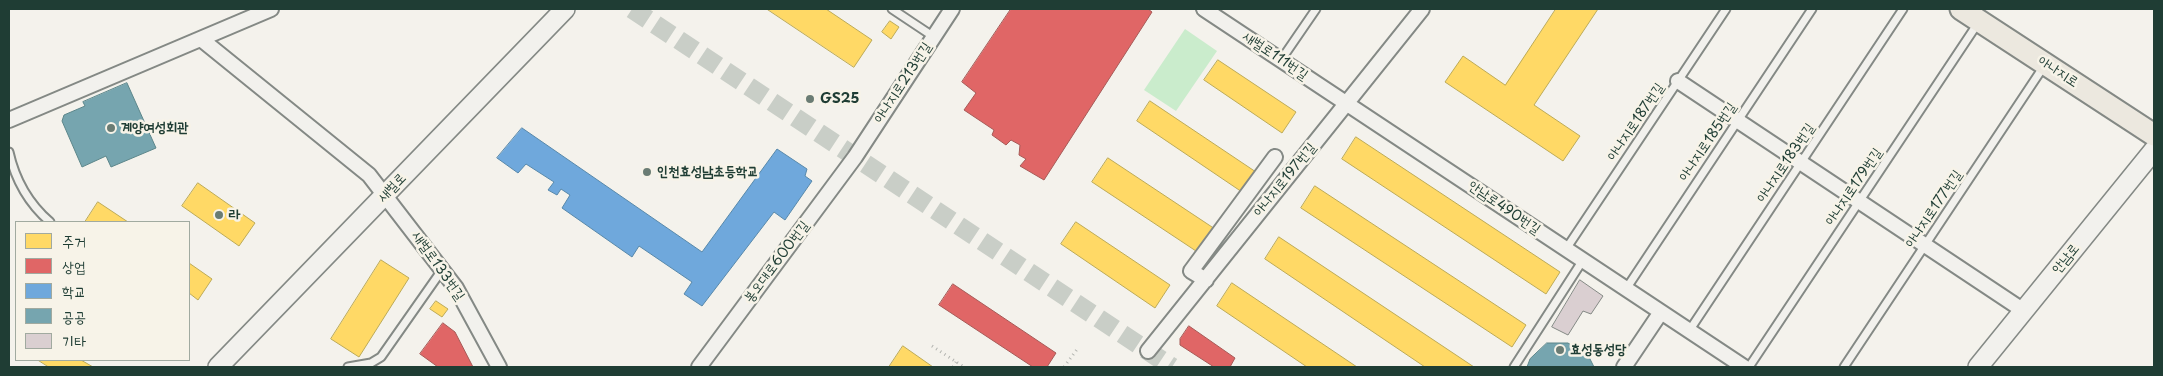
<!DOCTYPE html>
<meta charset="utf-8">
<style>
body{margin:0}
#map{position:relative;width:2163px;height:376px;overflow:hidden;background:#f4f2ec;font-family:"Playpen Sans","Poor Story",sans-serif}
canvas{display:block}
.frame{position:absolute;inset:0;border:10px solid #1f3d34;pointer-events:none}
.legend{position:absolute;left:15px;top:221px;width:175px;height:140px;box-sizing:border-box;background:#f7f3e8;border:1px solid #a1aaa0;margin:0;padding:6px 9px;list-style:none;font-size:15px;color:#1f3d34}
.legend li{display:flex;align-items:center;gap:10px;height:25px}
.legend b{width:25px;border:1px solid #a1aaa0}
</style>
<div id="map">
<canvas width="2163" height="376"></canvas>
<div class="frame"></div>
<ul class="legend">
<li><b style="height:14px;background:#ffd966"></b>주거</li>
<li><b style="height:14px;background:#e06666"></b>상업</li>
<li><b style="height:14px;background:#6fa8dc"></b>학교</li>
<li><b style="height:14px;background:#76a5af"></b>공공</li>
<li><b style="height:14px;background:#dacfd1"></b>기타</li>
</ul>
</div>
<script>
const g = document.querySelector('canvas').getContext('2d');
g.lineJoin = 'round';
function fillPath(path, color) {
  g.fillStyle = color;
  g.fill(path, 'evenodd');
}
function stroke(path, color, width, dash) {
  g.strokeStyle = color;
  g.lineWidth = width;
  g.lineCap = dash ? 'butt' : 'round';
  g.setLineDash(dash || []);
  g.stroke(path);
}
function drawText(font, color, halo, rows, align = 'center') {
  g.font = font + ' "Playpen Sans","Poor Story",sans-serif';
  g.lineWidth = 5;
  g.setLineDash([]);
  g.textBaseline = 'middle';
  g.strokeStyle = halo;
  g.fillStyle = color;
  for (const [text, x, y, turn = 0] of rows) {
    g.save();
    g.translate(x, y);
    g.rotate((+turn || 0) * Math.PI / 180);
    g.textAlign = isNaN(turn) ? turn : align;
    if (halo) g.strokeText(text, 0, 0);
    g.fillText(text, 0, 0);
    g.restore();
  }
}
fillPath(new Path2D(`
 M1185 29 1217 51 1176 111 1144 90Z`), '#caeccc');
const homes = new Path2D(`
 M767 9H826L872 40 854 67Z
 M1556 9H1598L1534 105 1580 136 1563 161 1445 82 1463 56 1505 85Z
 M890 21 899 27 891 39 882 32Z
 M1218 60 1296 112 1282 133 1204 80Z
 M1150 101 1256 172 1242 192 1137 121Z
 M1356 137 1560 272 1546 294 1342 159Z
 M1108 158 1215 229 1199 253 1092 182Z
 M198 183 255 223 239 246 182 206Z
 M1315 186 1526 325 1512 347 1301 208Z
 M98 202 128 222H85Z
 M1076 222 1170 285 1155 308 1061 244Z
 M1279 237 1474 367H1425L1265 259Z
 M381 260 409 278 359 357 331 339Z
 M189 263 212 279 198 300 189 293Z
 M1232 283 1357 367H1307L1217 306Z
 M436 301 448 309 442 317 430 309Z
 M903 346 933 367H889Z
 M38 360H81L93 367H49Z`);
fillPath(homes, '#ffd966');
stroke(homes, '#bcaa57', 1);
const shops = new Path2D(`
 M1011 9H1148L1152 12 1044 180 1020 166 1026 159 1019 155 1020 145 1011 140 1006 145 992 135 994 130 964 110 976 93 962 82Z
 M953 284 1056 353 1047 367H1033L939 305Z
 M443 323 455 332 473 367H438L420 354Z
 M1189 326 1235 358 1230 367H1214L1180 345V339Z`);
fillPath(shops, '#e06666');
stroke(shops, '#a65a57', 1);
const schools = new Path2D(`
 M522 128 702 252 777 149 807 169 805 176 812 181 785 220 774 212 702 306 684 294 692 282 639 246 632 257 562 208 570 195 561 189 557 195 548 190 554 182 526 164 518 173 497 158Z`);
fillPath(schools, '#6fa8dc');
stroke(schools, '#5788aa', 1);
const public = new Path2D(`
 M127 83 156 148 111 167 106 156 82 167 62 121 64 115 85 106 83 102Z
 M1547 343H1568L1589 357 1594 367H1527L1530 359Z`);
fillPath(public, '#76a5af');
stroke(public, '#5c868a', 1);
const building = new Path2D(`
 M1580 280 1603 296 1591 314 1583 311 1568 335 1552 327Z`);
fillPath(building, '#dacfd1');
stroke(building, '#848985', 1);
stroke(new Path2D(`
 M632 9 1172 367`), '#c9cec7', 19, [19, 9]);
const lane = new Path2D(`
 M892 9 934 37
 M1281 60 1316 9
 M9 152C15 179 28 203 50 222
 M1566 249 1726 9
 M1626 289 1812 9
 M1689 331 1903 9
 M348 367 371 363 381 357 442 270
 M1514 367 1583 260
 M1749 367 1978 23
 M1844 367 2044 66`);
const street = new Path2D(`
 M1204 9 1744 367
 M201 39 369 175 456 288 499 367
 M1678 81 2024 311
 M9 120 271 9
 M1206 280 1191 271 1275 157
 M1148 351 1422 9
 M699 367 855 157 952 9
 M1624 367 1661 312`);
const secondary = new Path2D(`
 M218 367 565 9
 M1978 367 2154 150`);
const primary = new Path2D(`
 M1961 9 2154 135`);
stroke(lane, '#848985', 11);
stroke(street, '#848985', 18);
stroke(secondary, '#848985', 22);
stroke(primary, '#848985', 25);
stroke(new Path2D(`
 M932 346 964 367
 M953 367 956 362
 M1064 367 1078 348`), '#b0b2ae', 3, [1, 4]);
stroke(lane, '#f2f1ed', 7);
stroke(street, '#f2f1ed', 14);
stroke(secondary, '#f2f1ed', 19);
stroke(primary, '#ece8df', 21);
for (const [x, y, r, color] of [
 [810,99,5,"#6a7c74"],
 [111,128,5,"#6a7c74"],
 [647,172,5,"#6a7c74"],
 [219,215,5,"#6a7c74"],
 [1560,350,5,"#6a7c74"]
]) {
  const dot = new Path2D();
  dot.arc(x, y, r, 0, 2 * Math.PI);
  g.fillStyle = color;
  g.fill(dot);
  stroke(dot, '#f7f3e8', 2);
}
drawText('14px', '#1f3d34', '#f7f3e8', [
 ["새벌로111번길",1275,56,34],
 ["아나지로",2058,72,33],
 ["아나지로213번길",903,83,-57],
 ["아나지로187번길",1636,122,-56],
 ["아나지로185번길",1708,142,-56],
 ["아나지로183번길",1786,163,-56],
 ["아나지로197번길",1285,180,-51],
 ["아나지로179번길",1854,187,-56],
 ["새벌로",392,188,-46],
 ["안남로490번길",1504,208,34],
 ["아나지로177번길",1934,209,-56],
 ["안남로",2066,259,-51],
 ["봉오대로600번길",777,262,-53],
 ["새벌로133번길",438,266,55]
]);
drawText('bold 14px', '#1f3d34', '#f7f3e8', [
 ["GS25",820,99],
 ["계양여성회관",121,128],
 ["인천효성남초등학교",657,172],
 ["라",229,215],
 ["효성동성당",1570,350]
], 'left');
</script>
